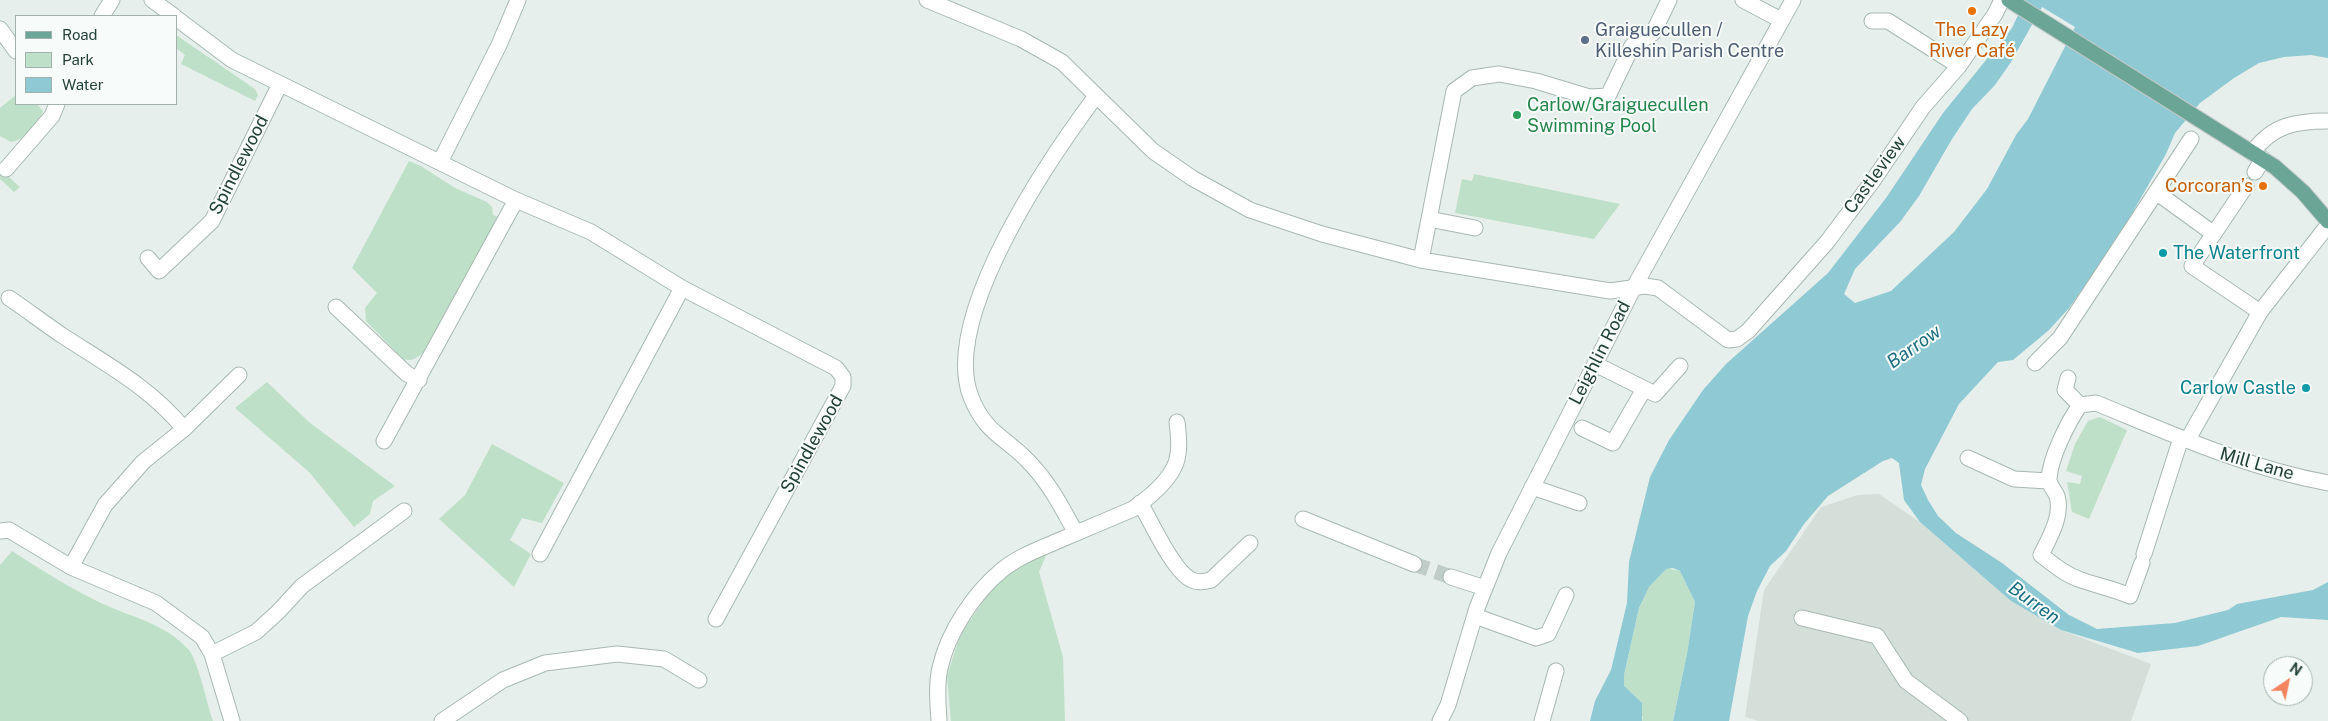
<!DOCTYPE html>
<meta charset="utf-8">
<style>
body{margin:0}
#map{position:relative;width:2328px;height:721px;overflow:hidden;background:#e6efeb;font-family:"Public Sans",sans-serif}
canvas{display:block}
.legend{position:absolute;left:15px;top:15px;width:162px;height:90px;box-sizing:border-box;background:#f7fbf9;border:1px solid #a3b1ad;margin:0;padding:6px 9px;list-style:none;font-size:15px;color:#24423a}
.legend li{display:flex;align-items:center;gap:10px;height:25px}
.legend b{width:25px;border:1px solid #a3b1ad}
.north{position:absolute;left:2263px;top:656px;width:50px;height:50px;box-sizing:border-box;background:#f7fbf9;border:1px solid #a3b1ad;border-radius:50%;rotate:34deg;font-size:14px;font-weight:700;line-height:20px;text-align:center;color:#24423a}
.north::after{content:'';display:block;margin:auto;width:18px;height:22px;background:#f4845f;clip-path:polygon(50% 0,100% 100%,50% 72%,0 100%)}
</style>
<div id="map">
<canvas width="2328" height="721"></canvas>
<ul class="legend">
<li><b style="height:6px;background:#6aa596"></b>Road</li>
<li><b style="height:14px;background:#bfe0c8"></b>Park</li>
<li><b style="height:14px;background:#8ec9d4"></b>Water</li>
</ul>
<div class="north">N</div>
</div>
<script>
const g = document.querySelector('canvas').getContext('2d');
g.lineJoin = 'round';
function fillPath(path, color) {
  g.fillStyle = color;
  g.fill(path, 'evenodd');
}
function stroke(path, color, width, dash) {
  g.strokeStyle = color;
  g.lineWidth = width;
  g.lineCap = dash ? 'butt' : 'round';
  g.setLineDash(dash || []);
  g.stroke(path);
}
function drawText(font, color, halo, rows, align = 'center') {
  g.font = font + ' "Public Sans",sans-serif';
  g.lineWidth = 4;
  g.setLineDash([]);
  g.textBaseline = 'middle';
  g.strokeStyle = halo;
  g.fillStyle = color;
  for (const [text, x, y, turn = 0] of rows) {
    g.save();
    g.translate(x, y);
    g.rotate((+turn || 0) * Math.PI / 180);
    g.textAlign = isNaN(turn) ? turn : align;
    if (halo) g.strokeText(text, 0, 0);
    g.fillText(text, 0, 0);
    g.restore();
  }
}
fillPath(new Path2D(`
 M1879 494 1920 522 2011 601 2061 630 2151 664 2131 721H1758L1745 717 1764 590 1821 507 1858 495Z`), '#d4dfda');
fillPath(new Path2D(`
 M176 35 255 89 258 95 255 101 181 64 185 55 176 48Z
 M16 95V104H37L43 111C38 126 27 139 11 142L0 136V108Z
 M409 161 421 166 455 188 487 202 492 207 493 215 498 217 426 349C419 357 414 362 403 359L366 321 365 308 377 293 352 268Z
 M0 169 20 187 14 192 0 179Z
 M1474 174 1620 204 1594 239 1455 213 1462 179 1472 181Z
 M267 382 310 423 395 486 373 501 370 514 354 527 309 472 235 408Z
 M2100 417 2127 430 2089 519 2072 512 2067 482 2080 484 2082 476 2066 471 2075 444 2088 421Z
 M492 444 564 483 542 523 522 518 510 540 531 554 514 587 439 519 465 495Z
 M12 551C41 570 70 588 101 603 131 617 164 623 188 649 198 659 207 705 213 721H0V565Z
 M1048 551 1039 572 1063 657 1065 721H951L947 676 960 635 988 594 1010 573Z
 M1666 568 1680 571 1695 602 1687 654 1673 721H1642L1643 717 1624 686V675L1639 608 1649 587Z`), '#bfe0c8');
fillPath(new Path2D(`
 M2025 0H2328V58L2311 55 2284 57 2259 63 2234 78 2200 103 2175 133 2166 154 2118 238 2069 308 2049 330 2013 360 1998 362 1959 404 1925 469 1921 485 1928 500 1938 516 1956 533 2002 563 2069 615 2097 629 2175 623 2228 610 2237 604 2313 590 2328 582V620L2281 617 2198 646 2138 653 2061 630 2011 601 1920 522 1904 500 1899 463 1892 458 1883 461 1828 496 1804 524 1786 551 1770 566 1757 591 1748 616 1729 721H1673L1687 654 1695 602 1680 571 1673 568 1666 569 1649 587 1639 608 1624 675V686L1642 703V721H1590L1595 701 1611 670 1627 603 1629 562 1650 477 1669 440 1703 390 1726 364 1828 273 1886 198 1943 113 2012 28ZM2042 7 2075 27 2028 119 2016 135 1987 189 1954 232 1891 291 1855 303 1844 294 1855 269 1900 222 1919 196 1952 139 1972 109 1995 85 2011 62Z`), '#8ec9d4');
stroke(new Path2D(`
 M1414 564 1451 577`), '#bfccc8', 15, [15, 8]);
const minor = new Path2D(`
 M152 0 174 16
 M927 0 1021 39 1062 62 1153 151 1192 178 1250 210 1322 234 1421 260 1610 291 1645 286 1658 288 1728 340 1737 339 1748 331 1827 242 1872 182 1923 107 1959 66 1995 14 2002 0
 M1743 0 1781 20
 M102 16 112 0
 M176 18 232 60 516 200 591 232 682 288 836 368 843 377V386L716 619
 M1872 21H1888L1959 66
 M0 29 16 51
 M2253 152C2272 125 2296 121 2328 121
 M440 162 499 45 518 0
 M6 169 52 116 57 104
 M2255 172 2263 159
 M2246 186 2192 266 2260 312
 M2156 192 2214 234
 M1429 219 1475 228
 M148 258 159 271 212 221 280 84
 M1421 260 1454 91 1472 78 1499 74 1536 81 1589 97 1608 96 1632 46 1653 33 1669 0
 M9 298C27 310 45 324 63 336 106 364 151 388 184 429
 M336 307 407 374 419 380
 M2035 363 2060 338 2191 139
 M1595 364 1655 394 1680 366
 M2068 378 2065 390 2080 405
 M1582 428 1613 443 1644 389
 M2188 439 2260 312 2328 225
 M384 441 516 200
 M1968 458 2014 479 2049 481
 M1532 487 1579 503
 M1140 503C1151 521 1174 573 1192 580 1198 583 1204 582 1211 580L1250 543
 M1303 519 1414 564
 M0 531 9 530 71 567 156 603 202 637 212 654 232 721
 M1076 533C1062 508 1049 482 1028 461 1005 437 985 433 971 397 940 318 1049 159 1096 96
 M540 554 682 288
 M2144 554 2181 438
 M2142 563 2130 596C2114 589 2098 586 2081 580 2066 575 2054 565 2041 555 2049 538 2063 516 2057 496 2055 491 2049 485 2049 479 2050 458 2068 422 2080 405L2096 403C2172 434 2247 468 2328 483
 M71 567 105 505 143 462 184 429 239 375
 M1451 577 1485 588
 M1475 616 1536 638 1548 634 1566 595
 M1802 618 1877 636 1906 681 1960 721
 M212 654 256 632 278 612 302 586 404 511
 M442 721 503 680 545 663 617 654 664 659 699 680
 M939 721C938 704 936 685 940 668 948 632 974 593 1002 570 1019 556 1040 549 1060 540 1084 530 1109 519 1133 509 1150 497 1176 476 1178 454 1180 443 1178 432 1177 422
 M1440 721 1448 705 1477 608 1499 553 1633 289 1793 0
 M1542 721 1556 671`);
const major = new Path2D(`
 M2009 0 2275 167 2303 192 2328 221`);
stroke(minor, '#a8b8b2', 17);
stroke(major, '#c2cac8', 17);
stroke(minor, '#fff', 15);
stroke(major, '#6aa596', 15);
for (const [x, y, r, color] of [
 [1972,11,5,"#e8710a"],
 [1585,40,5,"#5c6f8a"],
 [1517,115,5,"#2e9e5b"],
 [2263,186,5,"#e8710a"],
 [2163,253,5,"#0f9aa8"],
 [2306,388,5,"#0f9aa8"]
]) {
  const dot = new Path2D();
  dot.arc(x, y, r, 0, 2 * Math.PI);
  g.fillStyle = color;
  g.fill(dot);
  stroke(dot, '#f7fbf9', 2);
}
drawText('18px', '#4e5e75', '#f7fbf9', [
 ["Graiguecullen /",1595,30],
 ["Killeshin Parish Centre",1595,51]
], 'left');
drawText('18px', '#c56008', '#f7fbf9', [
 ["The Lazy",1972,30],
 ["River Café",1972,51],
 ["Corcoran’s",2253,186,"right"]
]);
drawText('18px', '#27864d', '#f7fbf9', [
 ["Carlow/Graiguecullen",1527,105],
 ["Swimming Pool",1527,126]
], 'left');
drawText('18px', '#24423a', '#f7fbf9', [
 ["Spindlewood",239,165,-63],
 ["Castleview",1875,175,-54],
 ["Leighlin Road",1600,353,-63],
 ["Spindlewood",812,444,-61],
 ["Mill Lane",2257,464,16]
]);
drawText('18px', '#0d838f', '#f7fbf9', [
 ["The Waterfront",2173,253],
 ["Carlow Castle",2296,388,"right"]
], 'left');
drawText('italic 19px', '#1c6f80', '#f7fbf9', [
 ["Barrow",1914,347,-35],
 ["Burren",2034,603,36]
]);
</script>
